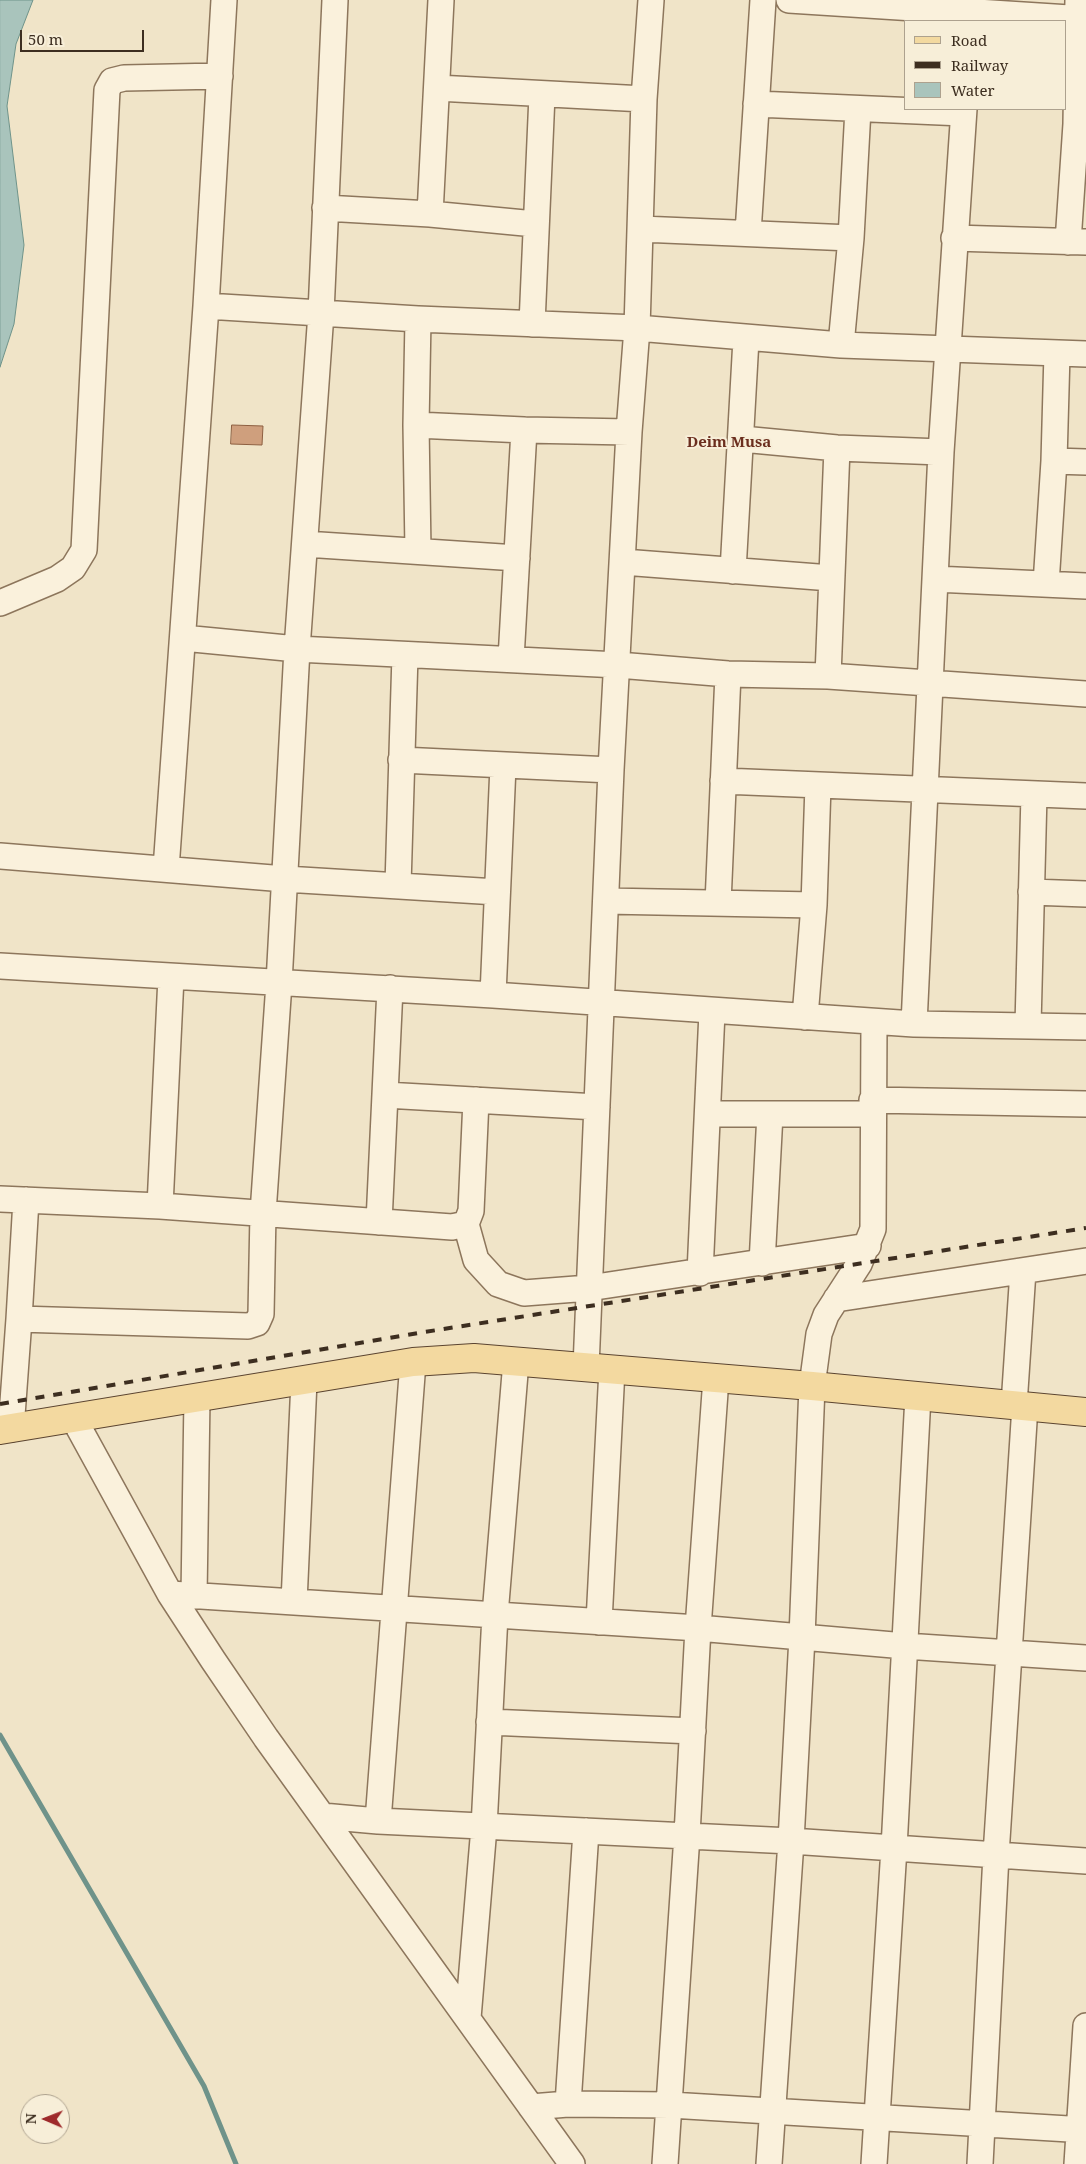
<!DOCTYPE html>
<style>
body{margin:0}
#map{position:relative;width:1086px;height:2164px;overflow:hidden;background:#f0e4c8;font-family:"Noto Serif",serif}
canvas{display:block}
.legend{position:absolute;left:904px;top:20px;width:162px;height:90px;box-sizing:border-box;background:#f7eed8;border:1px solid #ada18e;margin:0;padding:6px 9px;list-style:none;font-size:15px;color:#3d2e20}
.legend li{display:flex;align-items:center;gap:10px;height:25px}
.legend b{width:25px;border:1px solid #ada18e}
.north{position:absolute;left:20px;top:2094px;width:50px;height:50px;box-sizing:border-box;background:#f7eed8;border:1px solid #ada18e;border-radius:50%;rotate:271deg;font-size:14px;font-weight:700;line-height:20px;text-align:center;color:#3d2e20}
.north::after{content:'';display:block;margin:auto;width:18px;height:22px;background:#9e2a2b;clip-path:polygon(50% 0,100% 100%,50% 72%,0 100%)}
.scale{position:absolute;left:20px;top:30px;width:124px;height:22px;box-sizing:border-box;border:2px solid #3d2e20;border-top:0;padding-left:6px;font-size:15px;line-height:18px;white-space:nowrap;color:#3d2e20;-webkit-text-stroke:4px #f7eed8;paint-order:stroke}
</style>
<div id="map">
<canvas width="1086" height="2164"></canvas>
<ul class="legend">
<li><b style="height:6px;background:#f3d9a0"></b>Road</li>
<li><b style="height:6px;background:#3d2e20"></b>Railway</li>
<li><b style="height:14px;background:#a9c4bc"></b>Water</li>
</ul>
<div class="north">N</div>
<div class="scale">50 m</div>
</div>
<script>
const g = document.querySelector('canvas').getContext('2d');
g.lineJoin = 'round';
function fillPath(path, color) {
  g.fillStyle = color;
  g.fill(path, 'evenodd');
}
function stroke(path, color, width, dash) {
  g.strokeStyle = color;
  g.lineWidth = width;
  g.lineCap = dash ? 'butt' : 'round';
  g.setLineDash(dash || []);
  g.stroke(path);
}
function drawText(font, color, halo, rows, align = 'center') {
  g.font = font + ' "Noto Serif",serif';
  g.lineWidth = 4;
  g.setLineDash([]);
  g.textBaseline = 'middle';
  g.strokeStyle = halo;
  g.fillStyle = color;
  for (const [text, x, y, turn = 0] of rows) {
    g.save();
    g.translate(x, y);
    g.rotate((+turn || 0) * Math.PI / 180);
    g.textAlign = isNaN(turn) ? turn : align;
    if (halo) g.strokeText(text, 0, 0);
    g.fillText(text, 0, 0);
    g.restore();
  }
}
const water = new Path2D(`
 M0 0H33L16 44 7 106 24 245 14 324 0 367Z`);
fillPath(water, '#a9c4bc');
stroke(water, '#6f938a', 1);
stroke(new Path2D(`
 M0 1735 204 2086 236 2164`), '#6f938a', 5);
const building = new Path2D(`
 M232 425 263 426 262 445 231 444Z`);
fillPath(building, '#cf9f7d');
stroke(building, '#8d5f41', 1);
const minor = new Path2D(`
 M789 0 1086 19
 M437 88 644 99
 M756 104 963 113
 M325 208 430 214 535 224
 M430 214 441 0
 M641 229 851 238
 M748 233 763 0
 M954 238 1086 242
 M1068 242 1076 124 1078 0
 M206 306 418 319 637 328 841 345 1086 354
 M418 319 416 425 418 551
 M532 324 542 95
 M841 345 851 238 858 109
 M416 425 524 430 629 432
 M742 439 837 448 941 452
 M1054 461 1086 462
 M305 544 517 558
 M623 562 831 578
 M733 571 746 339
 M935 579 1086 586
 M1046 584 1054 461 1057 353
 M0 603 57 579 73 568 84 550 107 90 112 81 124 78 220 76
 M183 638 297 649 618 665 728 674 828 676 1086 694
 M511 659 524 430
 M828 676 837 448
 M401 760 611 770
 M723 781 1086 796
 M0 856 285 879 497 892
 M166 869 206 306 224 0
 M398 885 405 655
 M1031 892 1086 894
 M606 901 814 905
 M718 903 728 674
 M0 966 493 995 914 1024 1086 1027
 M493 995 503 766
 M805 1017 814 905 818 785
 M914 1024 941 452 964 109
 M1028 1025 1034 794
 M385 1095 597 1107
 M872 1100 1086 1104
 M708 1114H872
 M0 1199 160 1206 452 1227 466 1224 471 1211 476 1100
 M26 1200 19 1319 248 1326 257 1323 261 1314 263 1213 279 983 297 649 321 313 335 0
 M160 1206 171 977
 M379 1222 390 988
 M466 1224 476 1260 498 1284 524 1293 589 1288 868 1246
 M762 1263 770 1114
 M700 1273 712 1012
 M836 1299 1086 1261
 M586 1367 611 770 629 432 637 328 644 99 651 0
 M1014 1405 1023 1271
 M74 1419 170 1594 213 1660 266 1738 572 2164
 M11 1429 19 1319
 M170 1594 698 1628 905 1646 1086 1658
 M194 1596 197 1398
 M294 1602 304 1381
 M599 1622 612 1369
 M489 1722 693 1731
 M322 1816 378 1821 413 1362
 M378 1821 791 1841 1086 1861
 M468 2018 484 1827 495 1615 516 1361
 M568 2104 586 1831
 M531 2107 568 2104 670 2105 1086 2130
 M665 2164 687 1835 698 1628 716 1378
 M769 2164 791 1841 802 1637 812 1386 819 1334 826 1315 859 1264 873 1229 874 1022
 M874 2164 894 1848 918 1396
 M980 2164 996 1855 1025 1406
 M1077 2164 1086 2026`);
const major = new Path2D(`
 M0 1430 413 1362 474 1358 812 1386 1086 1412`);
stroke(minor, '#8d765c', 28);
stroke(major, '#5b4430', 30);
stroke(minor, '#faf1dc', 25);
stroke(major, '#f3d9a0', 28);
stroke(new Path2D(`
 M0 1404 418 1333 1086 1228`), '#3d2e20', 4, [9, 9]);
drawText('bold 15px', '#6b2e1e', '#f7eed8', [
 ["Deim Musa",729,443]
]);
</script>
